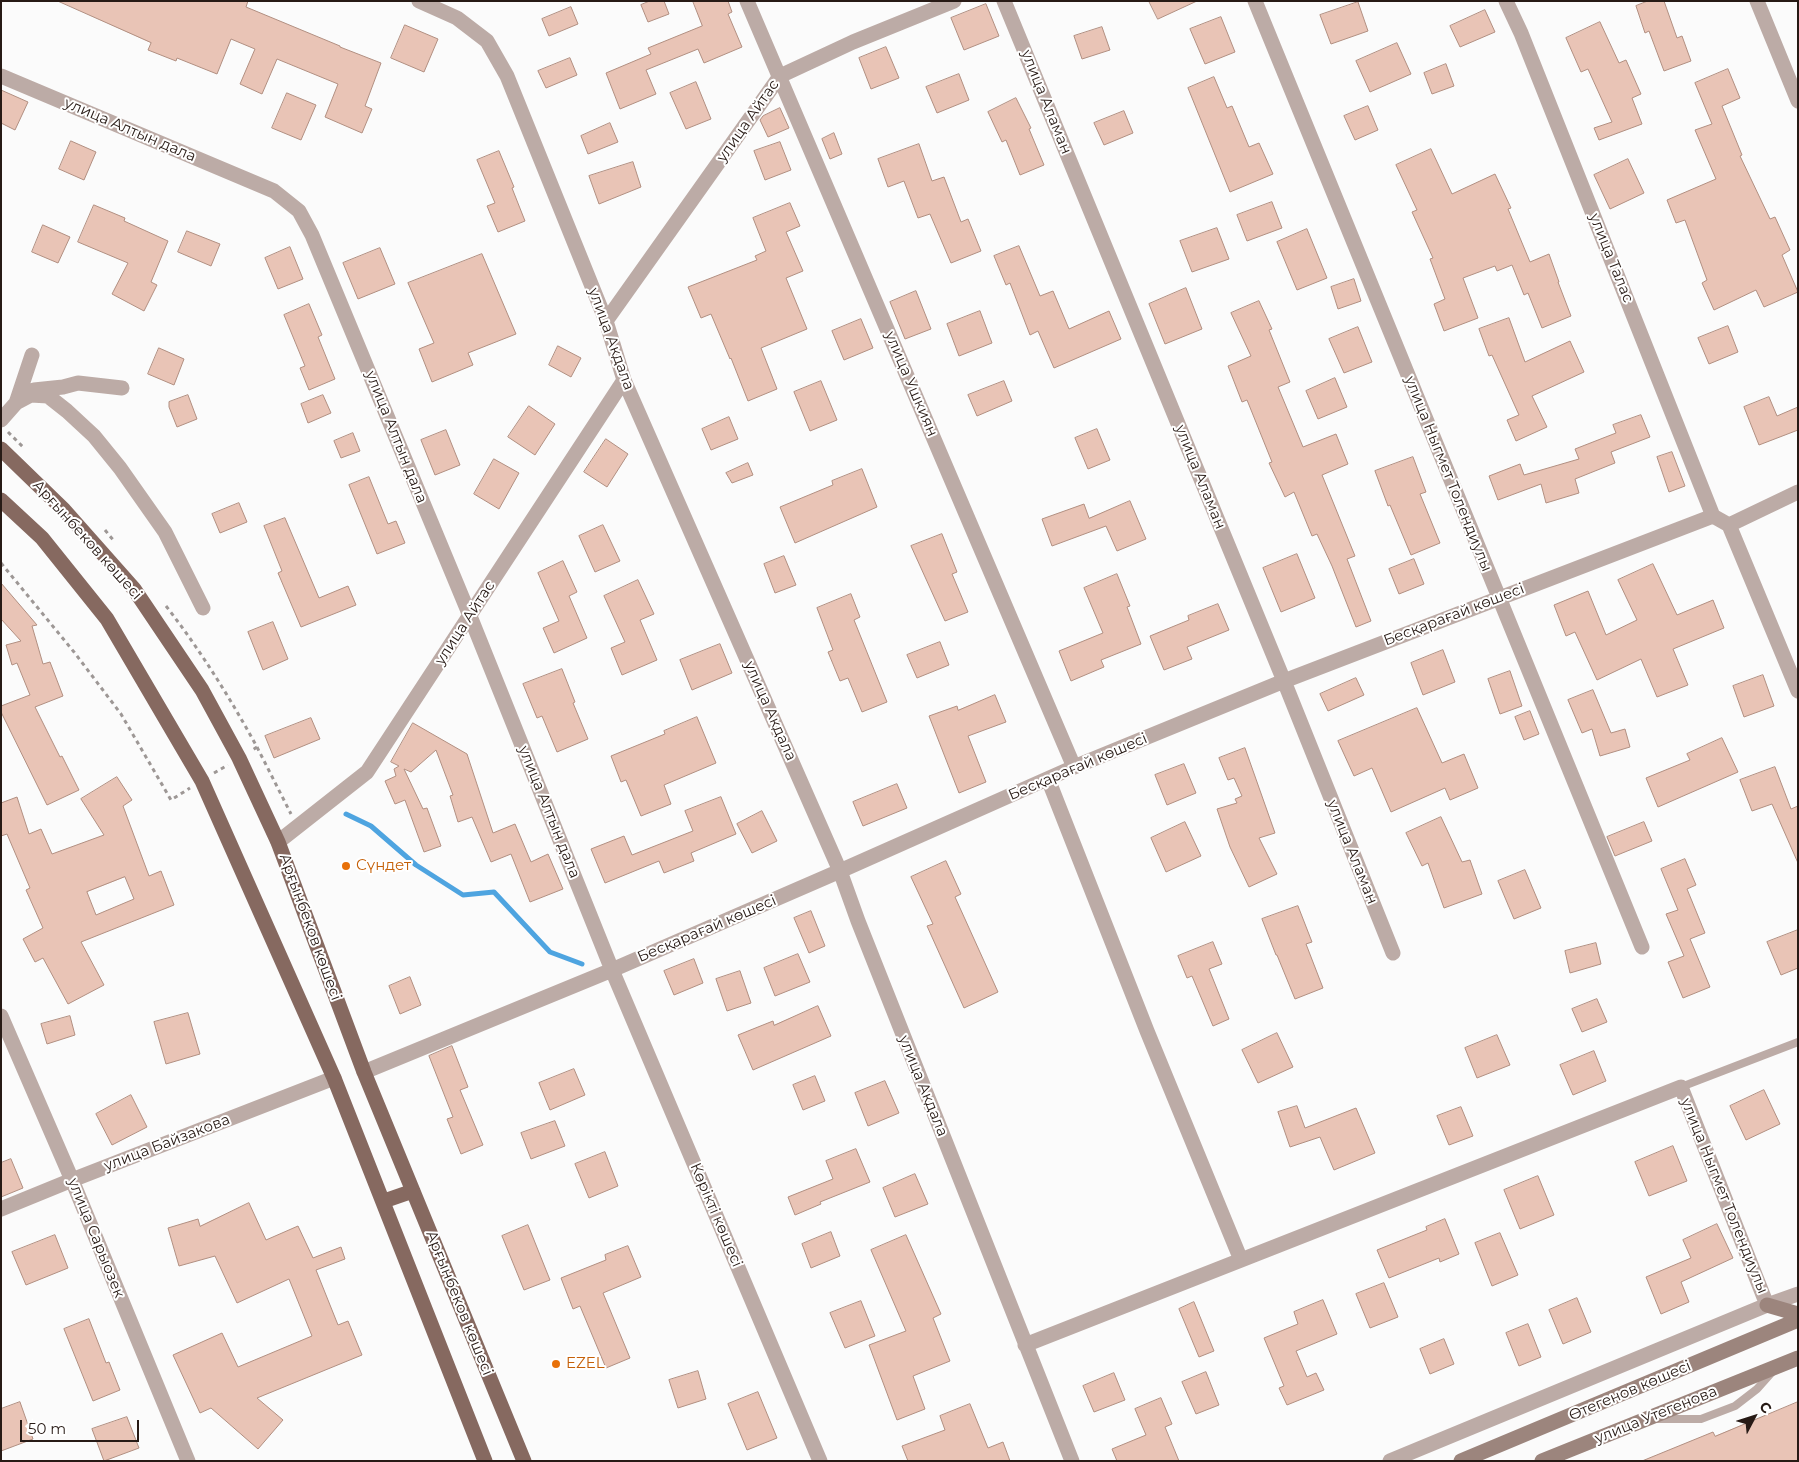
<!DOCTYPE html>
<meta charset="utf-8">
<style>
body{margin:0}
#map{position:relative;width:1799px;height:1462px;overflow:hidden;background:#fbfbfb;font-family:Montserrat,sans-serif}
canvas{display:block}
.frame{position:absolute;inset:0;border:2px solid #271a15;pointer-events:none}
.north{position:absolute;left:1729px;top:1392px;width:50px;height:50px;-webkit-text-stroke:4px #fff;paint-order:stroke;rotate:50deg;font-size:14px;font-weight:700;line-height:20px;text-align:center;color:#271a15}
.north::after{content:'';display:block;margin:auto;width:18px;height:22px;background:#271a15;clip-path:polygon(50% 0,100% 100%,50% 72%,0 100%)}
.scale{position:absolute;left:20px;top:1420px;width:119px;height:22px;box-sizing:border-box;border:2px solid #271a15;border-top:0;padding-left:6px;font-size:15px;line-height:18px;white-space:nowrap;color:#271a15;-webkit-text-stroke:4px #fff;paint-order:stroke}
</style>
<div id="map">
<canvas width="1799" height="1462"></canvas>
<div class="frame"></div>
<div class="north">С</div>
<div class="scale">50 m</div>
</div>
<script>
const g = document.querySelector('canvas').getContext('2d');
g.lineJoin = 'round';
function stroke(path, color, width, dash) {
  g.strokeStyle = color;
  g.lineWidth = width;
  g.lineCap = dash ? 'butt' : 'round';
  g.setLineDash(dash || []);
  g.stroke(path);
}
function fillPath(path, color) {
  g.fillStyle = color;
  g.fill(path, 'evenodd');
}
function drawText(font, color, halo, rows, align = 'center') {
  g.font = font + ' Montserrat,sans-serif';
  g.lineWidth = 4;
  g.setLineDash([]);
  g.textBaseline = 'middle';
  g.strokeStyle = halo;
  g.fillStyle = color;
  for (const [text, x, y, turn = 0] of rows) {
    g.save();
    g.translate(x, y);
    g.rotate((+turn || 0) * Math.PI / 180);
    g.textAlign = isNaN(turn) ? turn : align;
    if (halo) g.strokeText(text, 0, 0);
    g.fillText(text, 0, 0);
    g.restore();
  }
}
stroke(new Path2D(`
 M346 814 371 826 416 865 463 895 494 892 550 952 582 964`), '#4ea4e0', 5);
const building = new Path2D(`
 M58 1H248L246 7 340 46V47L381 63 365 106 372 109 362 133 325 117 338 84 277 59 262 94 240 84 255 49 231 39 217 74 177 58 176 61 148 50 151 43Z
 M650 1H664L669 14 648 22 641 5Z
 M693 1H728L732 12 728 14 742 47 704 63 698 49 646 70 656 94 620 109 606 73 651 54 648 48 702 26Z
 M1149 1H1197L1158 19Z
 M1648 1H1664L1677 38 1682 36 1691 61 1664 71 1649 31 1645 33 1636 6Z
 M1358 2 1368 31 1331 44 1320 15Z
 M986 4 999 36 964 50 951 18Z
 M571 7 578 24 549 36 542 19Z
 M1485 10 1495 32 1460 47 1450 26Z
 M1221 17 1235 52 1205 64 1190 29Z
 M1600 22 1619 63 1626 60 1641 94 1632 98 1642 124 1599 140 1594 128 1612 122 1588 69 1581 72 1566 38Z
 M405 25 438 39 424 72 391 58Z
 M1102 27 1110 50 1082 59 1074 36Z
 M1397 43 1411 74 1370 92 1356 61Z
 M886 47 899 78 871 89 859 58Z
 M570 58 577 75 546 88 538 71Z
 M1446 64 1454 86 1432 94 1424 73Z
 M1728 69 1740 98 1722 106 1742 155 1740 156 1770 219 1775 217 1790 250 1782 255 1798 292 1764 307 1756 290 1714 310 1702 283 1707 280 1685 220 1676 223 1667 200 1716 179 1695 130 1712 124 1695 83Z
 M959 74 969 100 937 113 926 87Z
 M1214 77 1227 108 1232 106 1249 147 1259 143 1273 174 1230 192 1188 88Z
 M696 82 711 119 686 129 670 93Z
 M1 90 28 102 15 130 1 123Z
 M287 93 316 105 301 140 272 128Z
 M1016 98 1031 128 1029 129 1044 165 1020 175 1006 140 1002 142 988 112Z
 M1368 106 1378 130 1355 140 1344 116Z
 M780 108 789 128 768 137 760 120 763 116Z
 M1124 111 1133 133 1104 145 1094 123Z
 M610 123 618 142 588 154 581 136Z
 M834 133 842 154 830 159 822 139Z
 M71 141 96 152 84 180 59 169Z
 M780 142 791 170 765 180 754 151Z
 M919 144 932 181 944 177 961 222 968 219 981 251 951 263 930 214 918 218 904 181 888 187 878 159Z
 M1431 149 1452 194 1495 174 1511 208 1508 209 1530 262 1549 254 1559 282H1558L1571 316 1542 328 1528 293 1524 295 1512 265 1497 271 1495 266 1463 278 1478 318 1444 331 1434 304 1445 299 1430 259 1433 258 1412 212 1417 210 1396 165Z
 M499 151 514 187 512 188 525 221 498 232 487 206 495 203 477 160Z
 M1628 159 1644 193 1610 209 1594 175Z
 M633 162 641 187 599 204 589 176Z
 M1272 202 1282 228 1247 241 1237 215Z
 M790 203 800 226 786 232 803 271 786 278 807 329 761 348 777 389 748 401 731 358 730 359 711 314 701 318 688 287 757 260 755 256 766 251 753 218Z
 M94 205 125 218 124 221 168 241 151 282 157 285 144 311 112 294 128 263 78 242Z
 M43 225 70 237 58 263 32 252Z
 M1217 228 1229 259 1192 272 1180 241Z
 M1307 229 1327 278 1297 290 1277 242Z
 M187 231 220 244 211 266 178 252Z
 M1019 246 1040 296 1053 291 1069 329 1109 311 1121 339 1054 368 1038 331 1030 335 1010 283 1006 285 994 256Z
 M290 247 303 279 278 289 265 258Z
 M380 248 395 284 358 299 343 263Z
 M482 254 516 334 468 353 473 365 432 382 419 349 434 343 408 283Z
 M1354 279 1361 301 1338 309 1331 287Z
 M1186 288 1202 329 1165 344 1149 304Z
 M916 291 931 329 905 339 890 302Z
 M1259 301 1272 329 1269 330 1290 382 1278 387 1303 447 1336 434 1348 464 1322 475 1355 556 1347 559 1371 621 1356 627 1332 566 1317 534 1312 536 1294 492 1285 497 1269 463 1272 462 1247 400 1242 402 1228 366 1251 356 1231 313Z
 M309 304 322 335 318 337 335 379 309 390 300 368 305 366 284 315Z
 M980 311 992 343 959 356 947 324Z
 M1509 318 1525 362 1570 341 1584 372 1532 396 1547 427 1516 441 1507 420 1519 415 1492 355 1489 356 1479 329Z
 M861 319 873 348 844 360 832 331Z
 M1728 326 1738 352 1709 364 1698 338Z
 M1358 327 1372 362 1344 373 1329 339Z
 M558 346 581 358 571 377 549 365Z
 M159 348 184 359 174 385 148 374Z
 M1335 378 1347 407 1318 419 1306 391Z
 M821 381 837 420 810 431 794 392Z
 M1004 381 1012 401 977 416 968 395Z
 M188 395 197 419 177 427 169 407V402Z
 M323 395 331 413 308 423 301 404Z
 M1769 397 1777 416 1798 407V430L1759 445 1744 407Z
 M529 406 555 424 535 455 508 437Z
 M1641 415 1650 437 1611 452 1615 463 1575 479 1579 493 1546 503 1541 484 1498 500 1489 476 1520 464 1524 475 1579 459 1575 449 1616 433 1613 425Z
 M729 417 738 439 711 450 702 429Z
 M1097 429 1110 460 1088 469 1075 438Z
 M446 430 460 465 435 475 421 440Z
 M353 433 360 451 341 458 334 441Z
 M606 439 628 454 607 487 584 472Z
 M1672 452 1685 486 1669 492 1657 457Z
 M1413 457 1426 492 1420 494 1440 543 1411 555 1390 505 1388 506 1375 471Z
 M494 459 519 473 499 509 474 494Z
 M748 463 753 475 732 483 726 473Z
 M862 469 877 507 795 543 780 507 833 485 832 481Z
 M369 477 388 524 396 521 405 543 377 554 349 485Z
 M1130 501 1146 539 1117 551 1106 526 1052 546 1042 519 1084 504 1089 518Z
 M239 503 247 522 220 533 212 514Z
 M285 518 319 598 348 586 356 605 301 627 278 573 282 571 264 526Z
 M603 525 620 561 595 572 579 536Z
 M942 534 957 572 952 574 968 612 945 621 911 546Z
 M1297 554 1315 598 1281 612 1263 568Z
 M784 556 796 585 775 593 764 564Z
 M1414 559 1424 584 1399 594 1389 569Z
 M563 561 577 592 569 596 587 638 554 653 543 628 559 621 538 573Z
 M1653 564 1677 615 1713 600 1724 628 1673 649 1688 685 1657 697 1641 659 1597 680 1575 632 1566 636 1554 605 1588 591 1606 635 1637 620 1618 580Z
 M1117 574 1130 606 1127 607 1141 644 1101 660 1104 667 1071 681 1059 651 1103 633 1084 588Z
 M638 580 654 614 640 620 657 660 622 675 611 648 625 642 604 596Z
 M1 583 37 625 32 626 43 664 50 662 63 696 35 707 60 757 62 756 79 790 47 805 1 712V706L30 695 17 663 12 665 6 645 21 641 1 619Z
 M851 594 860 617 854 620 887 702 862 712 848 678 840 681 828 652 833 650 817 608Z
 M1218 604 1229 630 1187 647 1192 659 1164 670 1150 636 1189 620 1188 616Z
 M273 622 288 659 263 670 248 632Z
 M940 642 949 665 917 678 907 655Z
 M720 644 732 673 692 690 680 660Z
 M1443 650 1455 682 1423 695 1411 663Z
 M562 669 575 702 573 703 588 739 557 752 542 716 537 718 523 684Z
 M1510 671 1522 706 1500 714 1488 679Z
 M1763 675 1774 706 1744 717 1733 686Z
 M1356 678 1364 695 1328 711 1320 694Z
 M1593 690 1611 733 1625 729 1630 747 1600 756 1592 729 1582 733 1568 700Z
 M995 695 1006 722 968 736 986 782 959 793 929 716 957 706 958 710Z
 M1417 708 1442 763 1464 754 1478 788 1450 800 1445 788 1391 812 1372 768 1354 776 1338 741Z
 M1530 711 1539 734 1524 740 1515 717Z
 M697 717 716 763 664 785 671 804 641 816 626 780 621 782 611 756 665 734 664 731Z
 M311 718 320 739 274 758 265 736Z
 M413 723 467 754 493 833 515 824 531 862 548 854 563 889 530 902 511 854 491 862 472 817 458 822 450 796 453 795 436 750 411 772 404 769 423 809 427 808 441 846 424 852 405 800 395 804 385 781 396 776 394 769 399 766 391 762Z
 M1722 738 1738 772 1658 807 1646 778 1690 760 1687 754Z
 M1245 748 1275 833 1259 838 1277 874 1249 887 1230 847 1217 809 1237 803 1235 799 1242 796 1234 778 1228 780 1219 758Z
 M1184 764 1196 793 1167 805 1155 775Z
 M1775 767 1791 809 1798 806V863L1772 804 1752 811 1740 780Z
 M117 777 132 800 123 806 149 876 161 871 174 905 81 942 104 985 68 1004 43 958 35 962 23 939 43 928 26 890 30 888 7 834 1 836V803L17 797 29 834 41 829 52 854 104 835 81 799ZM125 877 134 899 96 915 87 892Z
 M897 784 907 808 863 826 853 802Z
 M721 797 736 834 691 853 694 861 664 873 659 861 605 883 591 849 624 836 632 855 693 831 685 811Z
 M762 811 777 841 752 853 737 824Z
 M1441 817 1462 862 1470 860 1482 894 1444 908 1428 863 1422 866 1406 833Z
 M1185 822 1201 856 1166 872 1151 838Z
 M1644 822 1652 841 1615 856 1607 837Z
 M1685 859 1696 885 1687 889 1705 933 1690 939 1710 987 1683 998 1668 962 1684 956 1666 914 1678 910 1661 869Z
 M946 861 961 894 955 897 998 992 964 1008 927 926 933 924 911 877Z
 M1525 870 1541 908 1514 919 1498 881Z
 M1298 906 1312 942 1306 944 1323 988 1295 999 1277 955H1276L1262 919Z
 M811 911 825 946 809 953 794 918Z
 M1798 930V968L1781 975 1767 942Z
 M1213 942 1222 964 1209 969 1229 1019 1213 1026 1192 976 1187 978 1178 956Z
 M1596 943 1601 964 1570 973 1565 951Z
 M798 954 810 982 775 996 764 968Z
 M694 959 703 983 674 995 664 971Z
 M740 971 751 1003 727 1011 716 979Z
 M410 977 421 1005 400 1014 389 986Z
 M1597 999 1607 1022 1582 1032 1572 1009Z
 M818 1006 831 1036 753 1070 738 1035 773 1021 774 1025Z
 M188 1013 200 1054 166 1064 154 1022Z
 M70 1016 75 1035 47 1044 41 1024Z
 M1277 1033 1293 1067 1258 1083 1242 1050Z
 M1497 1035 1510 1065 1477 1078 1465 1048Z
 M452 1046 468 1087 460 1090 483 1145 461 1154 447 1119 453 1117 429 1056Z
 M1594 1051 1606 1081 1573 1095 1560 1065Z
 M574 1069 585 1095 550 1110 539 1083Z
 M815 1076 825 1101 803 1110 793 1085Z
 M885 1081 899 1113 868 1126 855 1093Z
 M1764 1090 1780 1124 1746 1140 1730 1106Z
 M131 1095 147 1127 112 1145 96 1114Z
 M1297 1106 1305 1128 1356 1108 1375 1153 1334 1170 1320 1137 1290 1147 1278 1112Z
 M1461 1107 1473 1136 1449 1145 1437 1116Z
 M555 1121 565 1146 531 1159 521 1133Z
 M1673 1146 1687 1181 1649 1196 1635 1162Z
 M856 1149 870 1182 820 1202 821 1204 795 1215 788 1197 833 1179 826 1161Z
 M605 1152 618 1186 589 1198 575 1164Z
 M11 1159 23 1188 1 1197V1163Z
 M915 1174 928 1204 895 1217 883 1188Z
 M1538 1176 1554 1215 1520 1229 1504 1190Z
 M249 1203 266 1240 298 1226 313 1258 341 1247 345 1259 316 1270 338 1325 348 1321 362 1355 257 1398 283 1420 258 1449 211 1408 200 1413 173 1355 222 1333 238 1367 312 1336 289 1279 237 1303 215 1256 179 1266 168 1228 198 1219 200 1226Z
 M1445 1219 1459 1254 1440 1262 1439 1258 1389 1278 1377 1250 1427 1230 1426 1227Z
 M1717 1224 1733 1258 1681 1282 1689 1302 1661 1314 1646 1277 1691 1258 1683 1240Z
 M528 1225 550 1280 524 1290 502 1236Z
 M831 1232 840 1256 811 1268 802 1244Z
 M1500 1233 1518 1275 1492 1286 1475 1243Z
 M55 1235 68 1268 26 1285 12 1252Z
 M906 1235 941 1314 933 1318 950 1361 913 1376 925 1409 897 1420 869 1345 906 1331 871 1250Z
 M628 1246 641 1277 603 1293 630 1358 606 1368 580 1306 573 1309 561 1278 606 1260 605 1255Z
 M1384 1283 1398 1317 1370 1328 1356 1294Z
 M1577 1298 1591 1332 1563 1344 1549 1310Z
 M1323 1300 1337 1334 1296 1351 1307 1377 1316 1373 1324 1390 1287 1405 1279 1388 1284 1386 1264 1338 1298 1324 1294 1312Z
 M861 1301 875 1336 845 1348 830 1313Z
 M1194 1302 1214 1351 1199 1357 1179 1309Z
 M89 1319 106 1363 109 1362 120 1390 93 1401 64 1329Z
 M1528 1324 1541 1357 1519 1366 1506 1333Z
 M1444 1339 1454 1364 1430 1374 1420 1349Z
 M698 1371 706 1399 678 1408 669 1380Z
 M1206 1372 1219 1405 1196 1414 1182 1382Z
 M1114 1373 1125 1400 1094 1412 1083 1386Z
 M758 1392 777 1438 747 1450 728 1404Z
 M1161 1398 1172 1424 1165 1427 1179 1461H1117L1112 1449 1146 1435 1135 1409Z
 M20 1402 33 1439 1 1451V1409Z
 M1798 1402V1461H1642L1713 1432 1715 1436Z
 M970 1404 988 1448 1003 1442 1010 1461H908L902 1446 945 1430 940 1416Z
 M127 1417 139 1448 104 1461 92 1429Z`);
fillPath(building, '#e9c4b6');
stroke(building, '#b18f81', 1);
stroke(new Path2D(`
 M8 432 23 447
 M105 530 114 541
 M1 563 74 652 121 714 171 800 190 788
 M166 606C201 651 230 698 257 747L251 751
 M257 747 291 814
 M214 773 228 765`), '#9d9795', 3, [4, 4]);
stroke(new Path2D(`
 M1681 1087 1798 1042
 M1656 1419H1701L1735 1406 1757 1389 1773 1371`), '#bcaba6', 8);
stroke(new Path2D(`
 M419 1 457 18 487 41 507 76 606 321 624 380 840 871 858 921 1072 1461
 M747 1 1074 767
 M1004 1 1284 681 1393 953
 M1255 1 1642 947
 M1506 1 1521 33 1713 516
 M1757 1 1798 101
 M1 76 274 191 299 211 312 235 470 616 612 970 820 1461
 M606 321 780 76 853 42 954 1
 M34 390 63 387 78 383 122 388
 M16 403 32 355
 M1 420 16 403 31 395 48 396 67 411 94 436 120 468 165 532 203 608
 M1729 525 1798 691
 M1048 779 1147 1031 1241 1260
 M278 842 367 772 624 380
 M1 1016 72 1180 188 1461
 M364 1072 612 970 840 871 1074 767 1284 681 1713 516 1729 525 1798 492
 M1 1209 72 1180 334 1078
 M1025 1345 1681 1087 1767 1305
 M1390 1461 1767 1305 1798 1294`), '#bcaba6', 15);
stroke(new Path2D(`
 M1767 1305 1798 1314
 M1461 1461 1798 1320
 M1542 1461 1798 1358`), '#9c857d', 15);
stroke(new Path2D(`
 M1 449 64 510 134 589 202 690 239 758 278 842 364 1072 524 1461
 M1 500 42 538 107 619 202 781 334 1078 485 1461
 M384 1201 413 1191`), '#866960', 15);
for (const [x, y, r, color] of [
 [346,866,5,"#e8710a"],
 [556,1364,5,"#e8710a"]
]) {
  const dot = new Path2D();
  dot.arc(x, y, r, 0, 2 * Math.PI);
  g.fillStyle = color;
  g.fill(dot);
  stroke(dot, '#fff', 2);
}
drawText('15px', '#271a15', '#fff', [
 ["улица Аламан",1046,102,68],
 ["улица Айтас",748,121,-55],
 ["улица Алтын дала",130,130,23],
 ["улица Талас",1611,258,68],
 ["улица Акдала",611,339,70],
 ["улица Ушкиян",911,384,67],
 ["улица Алтын дала",396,437,68],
 ["улица Ныгмет Толендиулы",1448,474,68],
 ["улица Аламан",1200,477,68],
 ["Арғынбеков көшесі",87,540,48],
 ["Бесқарағай көшесі",1454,615,-21],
 ["улица Айтас",465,623,-57],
 ["улица Акдала",770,711,66],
 ["Бесқарағай көшесі",1078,767,-23],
 ["улица Алтын дала",549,812,68],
 ["улица Аламан",1352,852,68],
 ["Арғынбеков көшесі",310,927,70],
 ["Бесқарағай көшесі",707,929,-23],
 ["улица Акдала",923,1086,68],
 ["улица Байзакова",167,1143,-21],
 ["улица Ныгмет Толендиулы",1724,1196,68],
 ["Көрікті көшесі",716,1215,67],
 ["улица Сарыозек",96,1238,68],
 ["Арғынбеков көшесі",459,1303,68],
 ["Өтегенов көшесі",1630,1391,-23],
 ["улица Утегенова",1656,1415,-22]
]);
drawText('15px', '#c56008', '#fff', [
 ["Сүндет",356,866],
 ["EZEL",566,1364]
], 'left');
</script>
